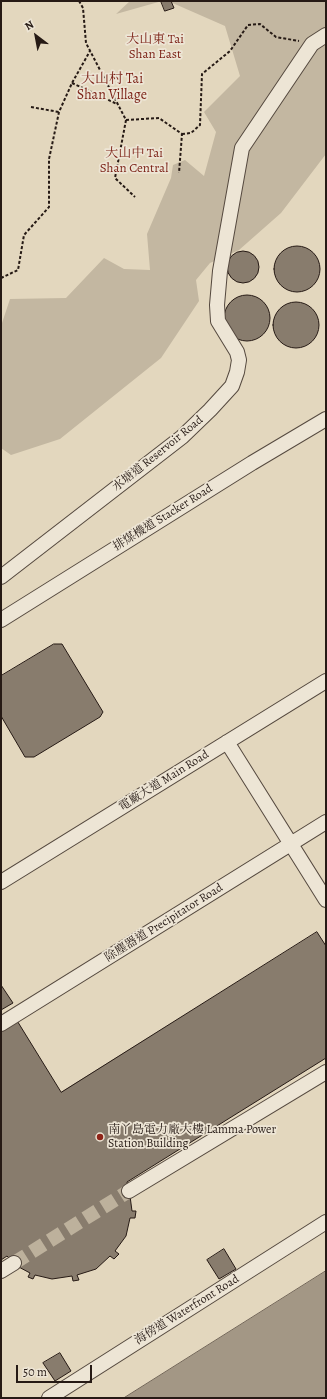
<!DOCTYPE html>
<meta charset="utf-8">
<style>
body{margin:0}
#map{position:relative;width:327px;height:1399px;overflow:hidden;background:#e3d7be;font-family:Alegreya,serif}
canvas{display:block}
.frame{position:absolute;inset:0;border:2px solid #261a15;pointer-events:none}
.north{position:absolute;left:16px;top:16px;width:40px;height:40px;-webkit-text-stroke:3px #ede5d5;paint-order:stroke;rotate:328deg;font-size:11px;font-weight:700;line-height:16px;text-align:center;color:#261a15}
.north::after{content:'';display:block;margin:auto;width:14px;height:18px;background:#261a15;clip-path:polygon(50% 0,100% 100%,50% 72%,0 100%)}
.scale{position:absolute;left:16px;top:1365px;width:76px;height:18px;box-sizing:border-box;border:2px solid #261a15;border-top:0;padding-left:5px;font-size:12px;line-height:14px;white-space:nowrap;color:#261a15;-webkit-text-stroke:3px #ede5d5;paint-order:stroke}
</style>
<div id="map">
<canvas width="327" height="1399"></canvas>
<div class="frame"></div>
<div class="north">N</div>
<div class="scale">50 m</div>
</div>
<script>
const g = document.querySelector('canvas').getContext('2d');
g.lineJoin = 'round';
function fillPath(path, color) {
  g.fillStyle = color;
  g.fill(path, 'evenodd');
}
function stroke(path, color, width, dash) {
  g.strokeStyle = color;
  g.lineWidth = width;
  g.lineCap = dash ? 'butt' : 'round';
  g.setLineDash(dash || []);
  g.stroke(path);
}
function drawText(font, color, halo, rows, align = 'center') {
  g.font = font + ' Alegreya,"Noto Serif TC",serif';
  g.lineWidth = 3.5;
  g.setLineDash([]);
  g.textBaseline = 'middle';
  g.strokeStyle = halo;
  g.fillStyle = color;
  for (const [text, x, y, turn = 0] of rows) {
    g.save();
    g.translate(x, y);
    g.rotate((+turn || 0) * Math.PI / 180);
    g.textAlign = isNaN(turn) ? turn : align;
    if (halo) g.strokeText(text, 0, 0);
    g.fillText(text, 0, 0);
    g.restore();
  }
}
fillPath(new Path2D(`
 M130 1H162L116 14Z
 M168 1H326V154L281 213 239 250 210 263 196 280 199 301 161 358 60 439 11 455 1 448V326L10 299 66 298 104 258 124 269 150 270 147 234 171 178 173 165 185 160 204 176 216 132 204 112 240 76 225 26Z`), '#c3b7a1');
const water = new Path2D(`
 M326 1271V1398H124Z`);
fillPath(water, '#a39785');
stroke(water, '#716558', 1);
const building = new Path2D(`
 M161 1H171L174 8 165 11Z
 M274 269a23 23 0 1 1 46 0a23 23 0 1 1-46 0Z
 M227 267a16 16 0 1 1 32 0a16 16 0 1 1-32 0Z
 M224 318a23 23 0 1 1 46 0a23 23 0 1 1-46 0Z
 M273 325a23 23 0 1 1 46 0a23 23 0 1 1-46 0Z
 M54 644H62L103 712 100 717 34 757H25L1 716V676Z
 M317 932 326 946V1058L127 1182 130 1196 132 1211H136L135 1218H130L126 1236 115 1251 119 1254 114 1259 110 1256 96 1269 77 1275 79 1280 73 1281 72 1276 52 1279 35 1275 33 1279 28 1277 30 1273 17 1266 7 1256 1 1260V1028L16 1019 61 1092Z
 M1 985 13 1003 1 1010Z
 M224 1249 236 1269 219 1279 207 1260Z
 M60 1353 71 1371 55 1381 43 1363Z`);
fillPath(building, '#887c6d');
stroke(building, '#261a15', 1);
stroke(new Path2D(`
 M14 1263 129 1191`), '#bdb19c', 14, [14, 7]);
const minor = new Path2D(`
 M1 577 182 437 210 410 232 386 237 372 239 360 237 352 218 321 217 305 220 271 242 148 312 44 326 35
 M1 620 252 463 326 419
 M227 742 326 900
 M1 882 326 681
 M1 1024 326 822
 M129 1191 326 1072
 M1 1271 14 1263
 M49 1398 326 1222`);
stroke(minor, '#55493f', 16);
stroke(new Path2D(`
 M79 1 83 8 86 43 126 120 159 118 182 134 179 173
 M72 83 117 104
 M31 107 59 112
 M126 120 115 178 135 197
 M182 134 191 133 200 125 202 74 230 51 248 25 260 24 276 37 299 41
 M1 278 18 270 24 235 49 207V159L59 112 72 83 90 51`), '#261a15', 2, [3, 2]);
stroke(minor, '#ede5d5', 14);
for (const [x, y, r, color] of [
 [100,1137,4,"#8f2418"]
]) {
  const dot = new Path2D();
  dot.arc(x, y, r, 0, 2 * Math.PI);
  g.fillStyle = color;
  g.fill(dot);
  stroke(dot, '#ede5d5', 1.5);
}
drawText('12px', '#261a15', '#ede5d5', [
 ["水塘道 Reservoir Road",158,454,-39],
 ["排煤機道 Stacker Road",163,518,-32],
 ["電廠大道 Main Road",164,781,-32],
 ["除塵器道 Precipitator Road",164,923,-32],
 ["海傍道 Waterfront Road",187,1310,-32]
]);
drawText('12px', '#261a15', '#ede5d5', [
 ["南丫島電力廠大樓 Lamma Power",108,1130],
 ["Station Building",108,1144]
], 'left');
drawText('13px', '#7a1f14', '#ede5d5', [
 ["大山東 Tai",155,40],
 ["Shan East",155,55],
 ["大山中 Tai",134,154],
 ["Shan Central",134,169]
]);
drawText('14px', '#7a1f14', '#ede5d5', [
 ["大山村 Tai",112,80],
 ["Shan Village",112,96]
]);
</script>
